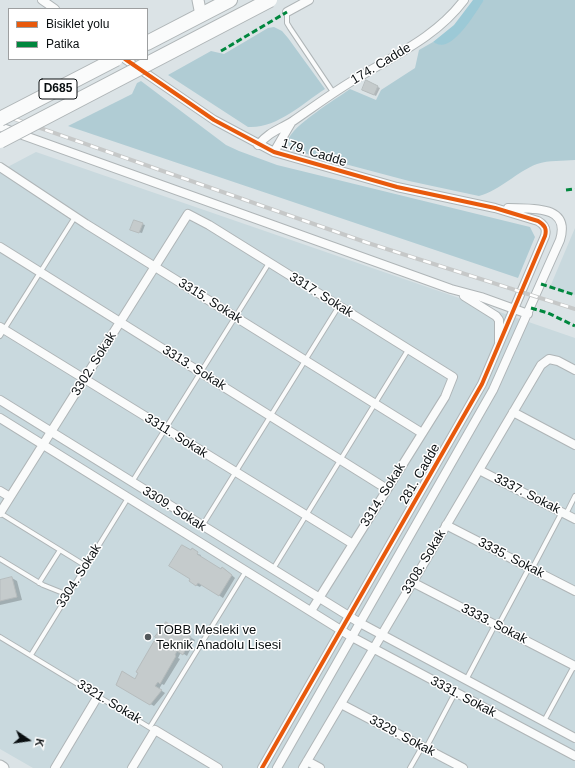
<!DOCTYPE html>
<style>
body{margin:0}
#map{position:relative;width:575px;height:768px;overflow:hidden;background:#dbe3e6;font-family:Arial,sans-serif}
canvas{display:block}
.legend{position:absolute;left:8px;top:8px;width:140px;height:52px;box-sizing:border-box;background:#fff;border:1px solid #9d9fa0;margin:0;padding:5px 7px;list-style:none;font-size:12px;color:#0a0f11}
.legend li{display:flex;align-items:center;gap:8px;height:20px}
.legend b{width:20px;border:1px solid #9d9fa0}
.north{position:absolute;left:8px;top:720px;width:40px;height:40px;-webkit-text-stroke:3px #fff;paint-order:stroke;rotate:103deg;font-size:11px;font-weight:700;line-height:16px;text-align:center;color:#0a0f11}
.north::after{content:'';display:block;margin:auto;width:14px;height:18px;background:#0a0f11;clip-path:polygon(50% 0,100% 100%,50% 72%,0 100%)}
</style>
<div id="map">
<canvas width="575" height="768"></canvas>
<ul class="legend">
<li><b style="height:5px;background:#e8590c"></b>Bisiklet yolu</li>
<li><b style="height:5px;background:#00873e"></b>Patika</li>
</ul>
<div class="north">K</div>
</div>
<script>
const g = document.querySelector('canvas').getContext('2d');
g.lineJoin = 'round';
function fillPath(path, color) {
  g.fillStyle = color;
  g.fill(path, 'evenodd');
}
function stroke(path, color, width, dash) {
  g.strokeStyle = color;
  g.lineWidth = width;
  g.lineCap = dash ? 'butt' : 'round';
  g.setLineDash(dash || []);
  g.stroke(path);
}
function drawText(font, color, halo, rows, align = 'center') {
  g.font = font + ' Arial,sans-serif';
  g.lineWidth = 3;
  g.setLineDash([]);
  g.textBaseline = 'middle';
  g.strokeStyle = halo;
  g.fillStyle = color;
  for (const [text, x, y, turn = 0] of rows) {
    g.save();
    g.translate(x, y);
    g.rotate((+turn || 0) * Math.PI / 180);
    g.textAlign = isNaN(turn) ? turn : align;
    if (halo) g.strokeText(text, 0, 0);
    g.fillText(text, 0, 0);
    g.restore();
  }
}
fillPath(new Path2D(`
 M36 152 575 338V768H33L0 749V171Z
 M575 228V295L550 287Z`), '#c9d9de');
fillPath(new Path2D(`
 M484 0H575V160C563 161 549 160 537 164 516 172 501 190 479 196L409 181 296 151 289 146 288 140C293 125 336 99 350 89L376 100 381 90 415 68 419 50 433 42 442 45Z
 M274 27 282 31 288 38 325 89C302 104 276 129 248 127L168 75 211 51 224 54 268 28Z
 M141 81 226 145 239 151 277 165 530 227 535 237 518 278 68 126 132 94 137 83Z`), '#b0ccd4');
fillPath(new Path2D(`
 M473 0H484C476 12 458 43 442 45 439 45 435 43 433 42L454 25Z`), '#9cc9d6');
fillPath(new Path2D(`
 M367 82 380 88 376 96 365 91Z
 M142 224 145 225 142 233 134 231Z
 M191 552 201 555 200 557 221 570 223 568 226 570 235 578 223 598 202 584 200 587 196 585Z
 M12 578 17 581 22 600 0 605V581Z
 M166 623 195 640 187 656 181 652 178 658 180 659 164 685 162 684 159 689 165 693 154 706 117 685 135 680Z`), '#0003');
const building = new Path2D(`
 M366 80 378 86 374 95 362 90Z
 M134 220 143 223 139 233 130 230Z
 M182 545 191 550 192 548 198 552 197 554 221 569 222 567 232 575 219 596 198 583 196 586 189 581 190 579 169 566Z
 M12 577 17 597 0 601V580Z
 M166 622 191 637 183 655 177 651 175 655 176 656 160 684 158 682 155 686 162 690 150 705 116 685 122 671 135 679 138 673 136 672 154 641 156 643 158 639 155 637Z`);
fillPath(building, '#c5cbcc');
stroke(building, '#b6bcbd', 1);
const lane = new Path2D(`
 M287 12V23L290 28 333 92
 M0 336 75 217
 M132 482 269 263
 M0 513 86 566
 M566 514 575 496
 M202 526 339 306
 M0 559 43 585 68 595
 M273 569 408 350
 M532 569 562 512
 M39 583 60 550
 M498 626 529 568
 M0 637 152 729
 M31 655 128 498
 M466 680 495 625
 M544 721 574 666
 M150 727 246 571
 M426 748 455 693
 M410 768 422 747`);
const street = new Path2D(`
 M42 0 55 9
 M287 12 309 0
 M125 59 214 120 274 152 397 187 495 208 538 221C545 225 547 229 545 236L482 384 262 768
 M0 127 451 289 481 297 528 314
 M258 145C270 131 279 130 293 121 315 106 336 90 359 77 397 54 437 36 464 0
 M274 152 291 123
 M0 167 86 224 422 433
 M0 247 387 489
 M464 296 496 316 499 320V342
 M0 327 353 544
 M0 400 360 623 575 738
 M513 412 575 445
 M0 418 352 637 575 756
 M479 470 575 519
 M0 491 10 497
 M0 513 188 214 209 225 453 377 445 397 311 611
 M446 525 575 591
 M412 582 575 666
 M341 704 463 768
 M307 761 320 768
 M55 768 98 696
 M132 768 155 730 218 768
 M277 768 493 390 560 240C571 204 530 209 508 208
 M303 768 541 365 549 359 558 361 575 370`);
const secondary = new Path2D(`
 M198 0 201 15
 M0 766 3 768`);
const highway = new Path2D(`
 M147 43 230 0`);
stroke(lane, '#afb5b7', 6);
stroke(street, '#afb5b7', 10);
stroke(secondary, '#afb5b7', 13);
stroke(highway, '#afb5b7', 16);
stroke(lane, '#fafbfb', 4);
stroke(street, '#fafbfb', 8);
stroke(secondary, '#fafbfb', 11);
stroke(highway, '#fafbfb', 14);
const rail = new Path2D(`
 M0 114 368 243 575 309`);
stroke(rail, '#c6c8c8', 4);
stroke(rail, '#fff', 2.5, [8]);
const highwayBridge = new Path2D(`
 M0 119 116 59
 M0 141 270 0`);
stroke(highwayBridge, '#afb5b7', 16, []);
stroke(highwayBridge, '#fafbfb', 14);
stroke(new Path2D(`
 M221 51 287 12
 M566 190 575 189
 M541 284 575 295
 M531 308 548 313 575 326`), '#00873e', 3, [6, 3]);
stroke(new Path2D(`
 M125 59 214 120 274 152 397 187 495 208 538 221C545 225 547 229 545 236L482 384 262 768`), '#e8590c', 4);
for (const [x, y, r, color] of [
 [148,637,4,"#53595c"]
]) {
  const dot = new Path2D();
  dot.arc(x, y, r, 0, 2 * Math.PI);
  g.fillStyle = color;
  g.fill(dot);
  stroke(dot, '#fff', 1.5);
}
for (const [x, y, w] of [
 [58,89,38]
]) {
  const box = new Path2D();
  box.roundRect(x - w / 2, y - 10, w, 20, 3);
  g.fillStyle = '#fff';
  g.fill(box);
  stroke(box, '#0a0f11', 1);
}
drawText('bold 12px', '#0a0f11', null, [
 ["D685",58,89]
]);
drawText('13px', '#0a0f11', '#fff', [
 ["174. Cadde",381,64,-31],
 ["179. Cadde",314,153,17],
 ["3317. Sokak",321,295,32],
 ["3315. Sokak",210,301,32],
 ["3302. Sokak",94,364,-58],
 ["3313. Sokak",194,368,32],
 ["3311. Sokak",176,436,32],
 ["281. Cadde",420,474,-60],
 ["3337. Sokak",527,494,27],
 ["3314. Sokak",383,495,-58],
 ["3309. Sokak",174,509,32],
 ["3335. Sokak",511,558,27],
 ["3308. Sokak",424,562,-59],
 ["3304. Sokak",79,576,-58],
 ["3333. Sokak",494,624,27],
 ["3331. Sokak",463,697,28],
 ["3321. Sokak",109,702,31],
 ["3329. Sokak",402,736,28]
]);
drawText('13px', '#0a0f11', '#fff', [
 ["TOBB Mesleki ve",156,630],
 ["Teknik Anadolu Lisesi",156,645]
], 'left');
</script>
